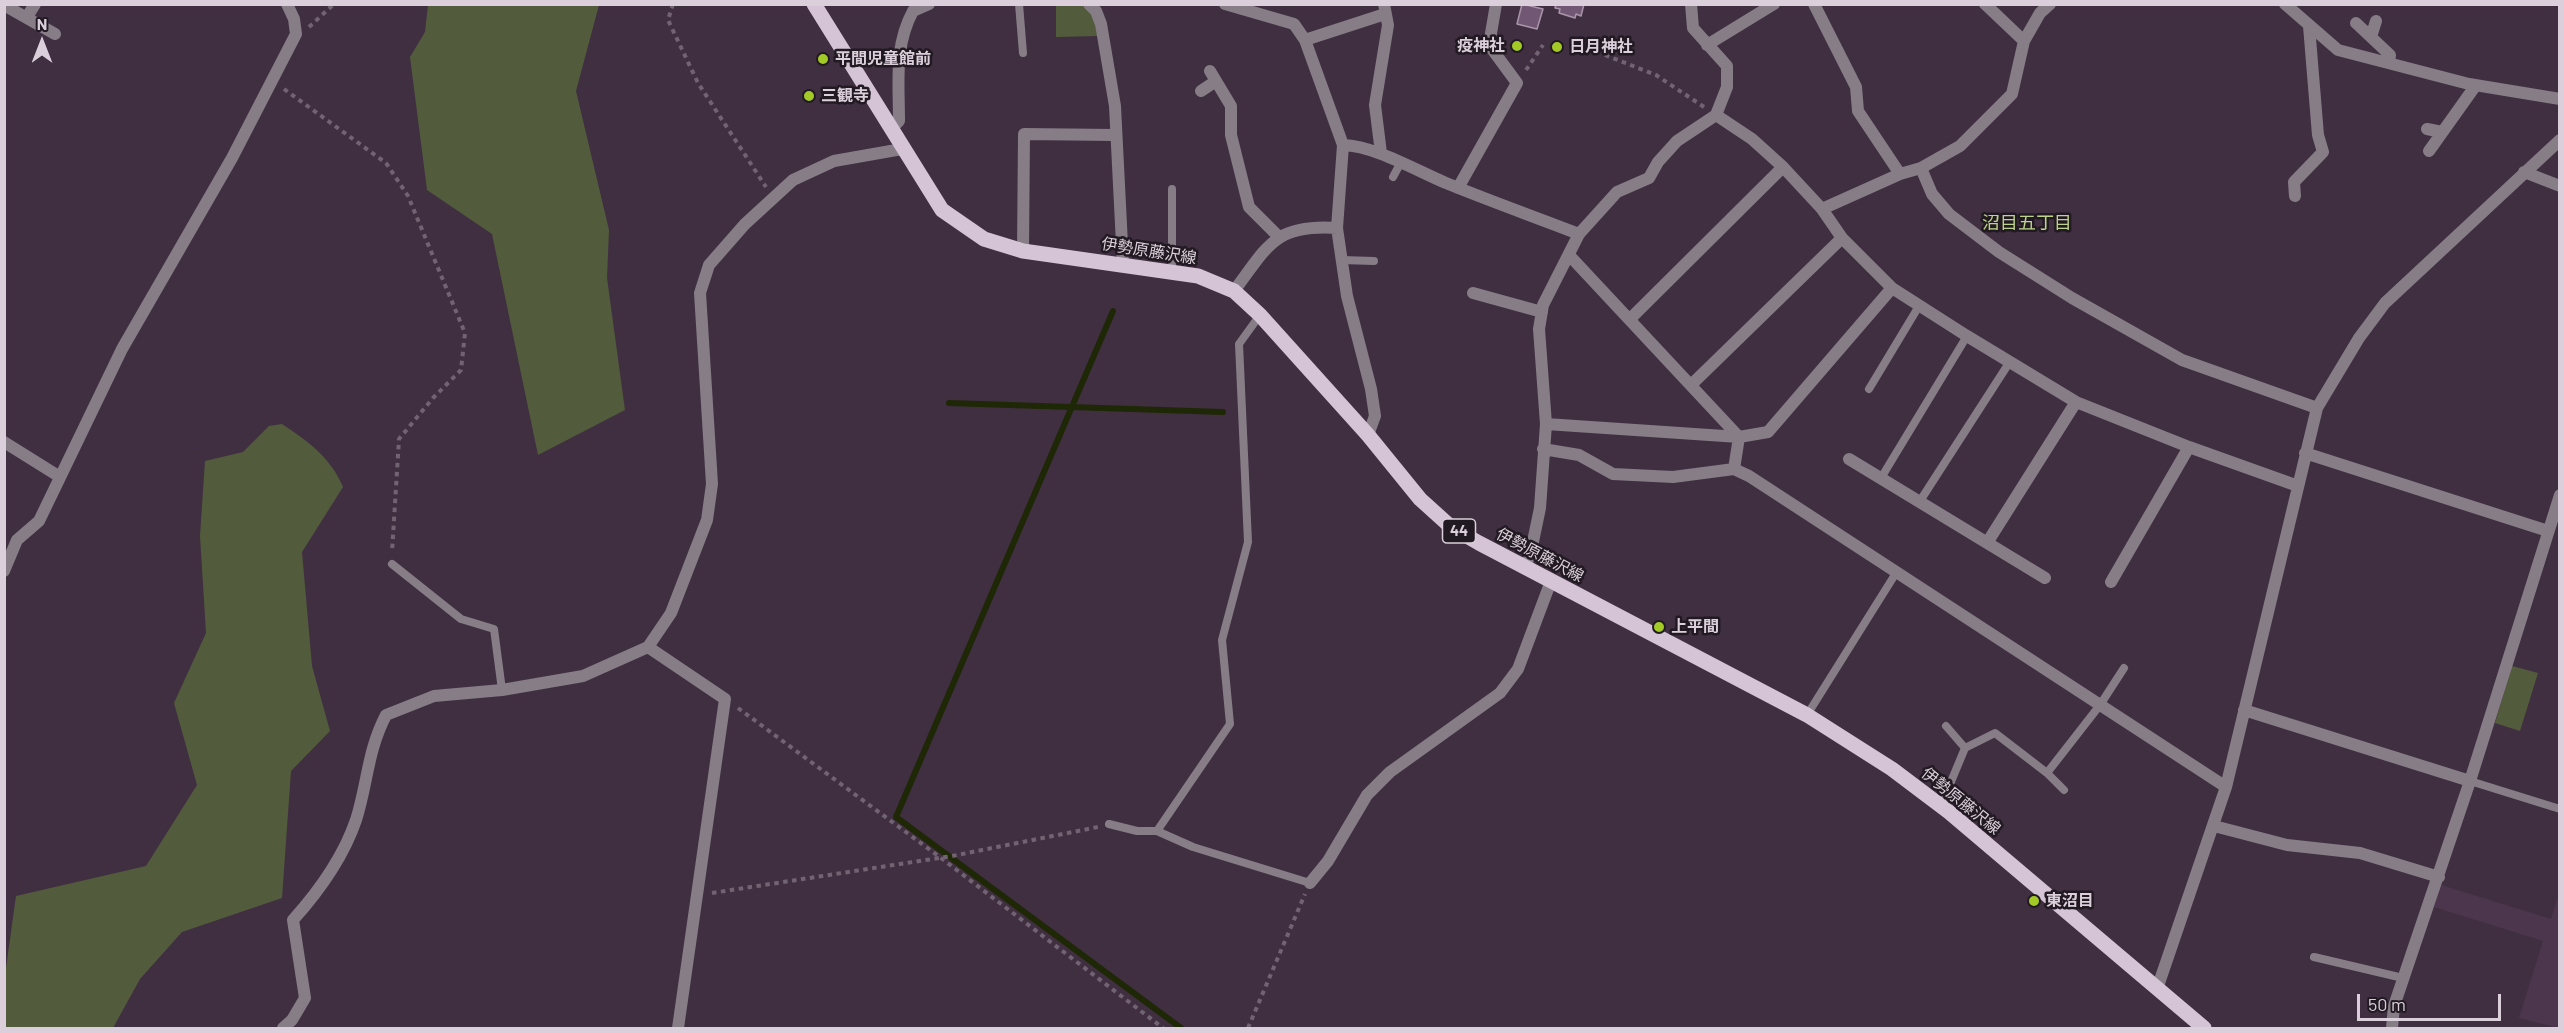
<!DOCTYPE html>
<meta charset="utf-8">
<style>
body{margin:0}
#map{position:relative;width:2564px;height:1033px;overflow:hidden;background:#402f41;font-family:Barlow,sans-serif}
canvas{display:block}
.frame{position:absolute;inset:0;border:6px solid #dacfda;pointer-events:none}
.north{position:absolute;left:12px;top:12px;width:60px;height:60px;-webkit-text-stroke:4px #221a23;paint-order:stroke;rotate:0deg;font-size:16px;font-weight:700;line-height:24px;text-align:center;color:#dacfda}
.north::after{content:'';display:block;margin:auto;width:21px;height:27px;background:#dacfda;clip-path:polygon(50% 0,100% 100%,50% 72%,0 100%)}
.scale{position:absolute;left:2357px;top:994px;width:144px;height:27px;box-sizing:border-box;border:3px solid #dacfda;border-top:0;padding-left:8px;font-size:18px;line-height:21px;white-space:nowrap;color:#dacfda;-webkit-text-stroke:4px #221a23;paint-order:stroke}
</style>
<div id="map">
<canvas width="2564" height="1033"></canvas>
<div class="frame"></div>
<div class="north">N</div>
<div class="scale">50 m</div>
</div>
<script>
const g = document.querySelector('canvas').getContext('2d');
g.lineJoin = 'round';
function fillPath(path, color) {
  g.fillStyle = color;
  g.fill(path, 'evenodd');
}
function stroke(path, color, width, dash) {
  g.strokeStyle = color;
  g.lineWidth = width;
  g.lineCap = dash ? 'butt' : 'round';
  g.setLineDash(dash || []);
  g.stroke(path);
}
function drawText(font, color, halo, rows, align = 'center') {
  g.font = font + ' Barlow,"Noto Sans JP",sans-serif';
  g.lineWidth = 5;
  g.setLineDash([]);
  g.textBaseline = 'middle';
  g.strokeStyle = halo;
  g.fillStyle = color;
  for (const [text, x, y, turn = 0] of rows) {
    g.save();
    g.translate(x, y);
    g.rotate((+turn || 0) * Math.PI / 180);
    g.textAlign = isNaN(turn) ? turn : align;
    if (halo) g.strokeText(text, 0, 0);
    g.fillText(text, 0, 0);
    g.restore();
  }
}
fillPath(new Path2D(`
 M2441 885 2551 919 2559 894V1028L2519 1018 2543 941 2434 907Z`), '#4c364d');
fillPath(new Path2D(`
 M428 5H599L576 91 609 230 607 278 625 410 538 455 492 234 427 190 410 57 425 32Z
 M1056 5H1085L1096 14 1097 36 1056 37Z
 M282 424C308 441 331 458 343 487L302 552 312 666 330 731 291 771 282 898 182 932 140 979 113 1028H5V975L16 896 146 866 197 785 174 703 206 633 200 536 205 461 243 452 269 426Z
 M2512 666 2538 673 2520 731 2495 723Z`), '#525c3c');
stroke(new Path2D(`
 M1113 311 896 817 1181 1028
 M949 403 1223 412`), '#1f2806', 6);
const building = new Path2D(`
 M1522 4 1543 9 1537 29 1517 24Z
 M1556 4H1584L1581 16 1576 14 1575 18 1559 13 1560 9 1555 8Z`);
fillPath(building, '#715773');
stroke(building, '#a995aa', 1.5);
stroke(new Path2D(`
 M673 4 668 20 698 83 766 187
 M309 27 334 4
 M1605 55 1656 75 1704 107
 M1526 70 1543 45
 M284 89 386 163 408 196 465 333 461 370 433 398 399 439 392 552
 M738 708 941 858 1163 1028
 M712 893 952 856 1098 827
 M1248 1028 1305 894`), '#726372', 4, [4.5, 4.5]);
stroke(new Path2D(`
 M1019 4 1023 53
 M1393 177 1400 164
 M1172 189V272
 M1341 260 1374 261
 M1260 315 1239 344 1248 542 1222 640 1230 724 1157 831 1193 847 1310 883
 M1869 389 1919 306
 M1881 478 1967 336
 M1920 501 2009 363
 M392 564 461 619 494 629 502 690
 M1807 715 1896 573
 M1946 726 1965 748
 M2047 773 2064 790
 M2470 781 2560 809
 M1939 804 1948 789 1965 748 1995 733 2047 773 2100 705 2124 668
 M1109 824 1137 831H1157
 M2314 957 2403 978`), '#867d86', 8);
stroke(new Path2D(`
 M1089 4 1096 11 1101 24 1115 106 1123 264
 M1225 4 1294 24 1305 40 1343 145C1375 146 1415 170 1446 183 1490 201 1535 217 1579 234
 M1814 4 1856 87 1858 111 1900 174
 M1985 4 2024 41
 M2050 4 2040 13 2024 41 2012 94 1960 146 1921 168 1932 194 1949 214 1999 252 2072 298 2182 360 2317 408
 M2285 4 2338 50 2469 84 2560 99
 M4 5 55 34
 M27 17 35 4
 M2356 23 2390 55 2389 63
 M2371 37 2376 21
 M1305 40 1385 14
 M1707 45 1774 4
 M1210 71 1231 106V135L1249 207 1278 236
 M1201 91 1216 81
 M1716 115 1752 139 1783 167 1822 209 1842 238 1892 288 1967 336 2076 402 2189 447 2298 486
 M891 129 899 121C899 82 894 46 913 11L929 4
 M2427 129 2442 132
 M1343 145 1337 228 1347 296 1371 389 1375 416 1368 435
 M2429 151 2476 85
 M1381 153 1375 105 1388 25 1384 4
 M2524 172 2560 186
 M1458 188 1517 83 1489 45 1496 4
 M2295 196 2294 182 2323 152 2318 135 2309 26
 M1822 209 1900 174 1921 168
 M1023 251 1024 134 1114 135
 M1569 255 1739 437 1734 469 1749 476 2226 787
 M1234 291C1268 246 1274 224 1337 228
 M1473 293 1542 312
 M1630 319 1783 167
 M1691 385 1842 238
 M1546 424 1739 437 1768 432 1892 288
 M4 442 60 477
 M1543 449 1579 455 1613 474 1673 477 1734 469
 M2305 453 2548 531
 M1849 459 2045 578
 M1987 543 2076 402
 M1524 567 1530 556 1540 508 1546 424 1539 329 1543 305 1579 234 1617 192 1649 178 1658 162 1677 141 1716 115 1727 87V66L1693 28 1691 4
 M4 571 17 540 39 521 122 349 232 158 296 34 294 19 287 4
 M2111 582 2189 447
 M648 647 725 699 678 1028
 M2244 710 2470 781 2560 495
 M2214 826 2287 845 2360 853 2439 877
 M1310 883 1328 861 1367 795 1390 772 1500 693 1518 669 1551 581
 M2157 989 2226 787 2317 408 2359 338 2385 303 2560 140
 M283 1028 292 1020 305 998 293 920C320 890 343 858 356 820 368 782 367 752 386 715L434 696 502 690 583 676 648 647 671 613 707 520 712 484 700 293 709 265 745 224 793 180 834 161 902 149
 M2392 1028 2394 1006 2470 781`), '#867d86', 12);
stroke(new Path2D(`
 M814 4 942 210 984 239 1023 251 1198 276 1234 291 1260 315 1368 435 1420 499 1451 527 1479 543 1807 715 1892 769 1949 812 2204 1028`), '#d5c3d6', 15);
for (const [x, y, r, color] of [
 [1517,46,6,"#a3c926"],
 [1557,47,6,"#a3c926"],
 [823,59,6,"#a3c926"],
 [809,96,6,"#a3c926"],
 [1659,627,6,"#a3c926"],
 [2034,901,6,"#a3c926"]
]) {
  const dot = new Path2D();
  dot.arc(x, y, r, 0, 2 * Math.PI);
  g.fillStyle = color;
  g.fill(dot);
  stroke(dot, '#221a23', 2);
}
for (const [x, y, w] of [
 [1459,531,33]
]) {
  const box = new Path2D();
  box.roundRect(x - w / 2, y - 12, w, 24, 4.5);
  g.fillStyle = '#221a23';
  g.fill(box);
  stroke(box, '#dacfda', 1.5);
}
drawText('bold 15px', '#dacfda', null, [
 ["44",1459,531]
]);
drawText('bold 16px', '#dacfda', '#221a23', [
 ["疫神社",1505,46,"right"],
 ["日月神社",1569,47],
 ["平間児童館前",835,59],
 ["三観寺",821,96],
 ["上平間",1671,627],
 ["東沼目",2046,901]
], 'left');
drawText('16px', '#dacfda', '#221a23', [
 ["伊勢原藤沢線",1149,251,9],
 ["伊勢原藤沢線",1540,555,28],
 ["伊勢原藤沢線",1961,801,39]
]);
drawText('18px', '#bcd389', '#221a23', [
 ["沼目五丁目",2027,223]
]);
</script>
